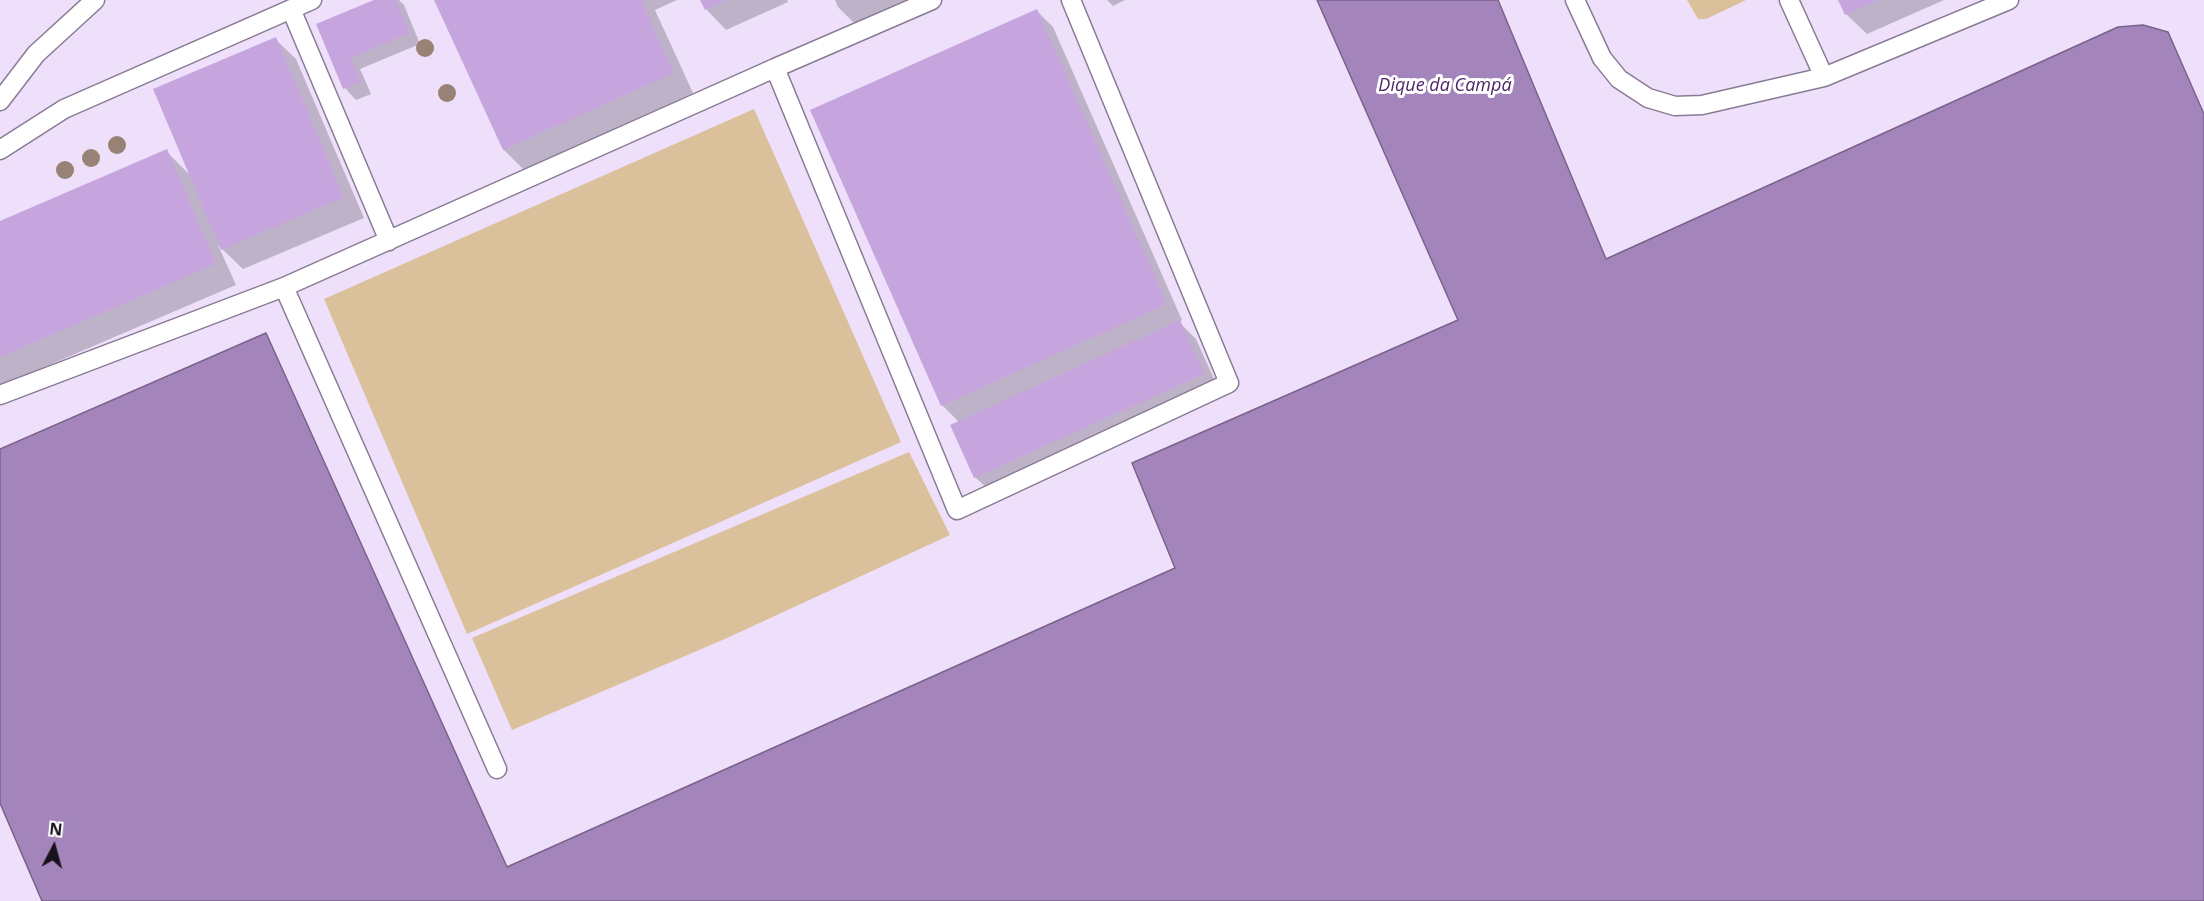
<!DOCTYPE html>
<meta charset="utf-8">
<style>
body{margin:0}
#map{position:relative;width:2204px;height:901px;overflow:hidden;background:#eedffa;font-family:"Open Sans",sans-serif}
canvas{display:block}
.north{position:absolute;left:24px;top:817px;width:60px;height:60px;-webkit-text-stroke:4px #fff;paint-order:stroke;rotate:6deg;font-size:16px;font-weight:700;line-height:24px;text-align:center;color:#17121b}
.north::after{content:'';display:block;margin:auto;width:21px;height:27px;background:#17121b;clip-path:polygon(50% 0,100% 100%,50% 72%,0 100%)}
</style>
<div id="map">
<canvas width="2204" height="901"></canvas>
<div class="north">N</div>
</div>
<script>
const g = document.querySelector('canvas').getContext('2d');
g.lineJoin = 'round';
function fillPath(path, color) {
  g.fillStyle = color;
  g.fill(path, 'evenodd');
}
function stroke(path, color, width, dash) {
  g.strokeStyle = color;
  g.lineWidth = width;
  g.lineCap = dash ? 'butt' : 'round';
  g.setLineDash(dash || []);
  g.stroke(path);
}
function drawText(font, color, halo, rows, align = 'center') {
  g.font = font + ' "Open Sans",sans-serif';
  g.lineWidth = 6;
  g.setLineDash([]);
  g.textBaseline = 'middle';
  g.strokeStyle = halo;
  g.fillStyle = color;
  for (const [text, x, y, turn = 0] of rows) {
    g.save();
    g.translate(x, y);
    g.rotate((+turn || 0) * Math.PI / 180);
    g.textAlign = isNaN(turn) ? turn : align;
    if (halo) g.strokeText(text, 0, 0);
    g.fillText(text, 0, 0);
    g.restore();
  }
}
fillPath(new Path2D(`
 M1687 0H1746L1706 19H1698Z
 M754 109 901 442 467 634 324 299Z
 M909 452 950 535 727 638 512 730 472 638Z`), '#dbc09c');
const water = new Path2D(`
 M1317 0H1498L1606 259 2118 27 2143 25 2168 32 2204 114V901H42L0 803V449L266 333 507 867 1175 568 1132 463 1458 320Z`);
fillPath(water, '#a485bb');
stroke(water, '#7a628b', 1.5);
fillPath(new Path2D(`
 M377 0H399L404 5 420 44 360 69 371 94 356 100 345 88 318 25Z
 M436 0H677L655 10 693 93 524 170 504 150Z
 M702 0H787L788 2 726 30 706 9Z
 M835 0H918L858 27 838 7Z
 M1107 0H1125L1113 6Z
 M1840 0H1944L1867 34 1846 14Z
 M1037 11 1053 27 1182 320 1179 322 1196 339 1219 390 992 493 975 477 960 423 942 405Z
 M275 39 296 59 364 218 243 269 218 245 236 285 0 386V223L166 151 191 176Z`), '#0003');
fillPath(new Path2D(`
 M374 0H396L410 33 350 58 361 82 343 89 316 24Z
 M434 0H641L674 73 503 150Z
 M700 0H727L705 10Z
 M1838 0H1878L1845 15Z
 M1037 9 1167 304 941 406 810 110Z
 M276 37 344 197 221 250 153 89Z
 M167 149 216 264 0 357V221Z
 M1180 320 1204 374 974 478 950 425Z`), '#c6a5de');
const service = new Path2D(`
 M932 0 775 68 957 510 1229 383 1071 0
 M1575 0 1602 58 1619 79 1648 98 1675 106 1702 105 1824 77 1789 0
 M291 9 389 241
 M1824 77 2009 0
 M0 101 36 54 95 0
 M0 150 64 109 312 0
 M284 287 497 769
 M0 395 284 287 775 68`);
stroke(service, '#897b94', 21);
stroke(service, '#fff', 18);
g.fillStyle = '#988275';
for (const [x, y] of [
 [425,48],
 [447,93],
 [117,145],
 [91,158],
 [65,170]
]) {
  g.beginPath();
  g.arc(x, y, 9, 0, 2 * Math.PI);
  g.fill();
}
drawText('italic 18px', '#4e2568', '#fff', [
 ["Dique da Campá",1445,86]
]);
</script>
